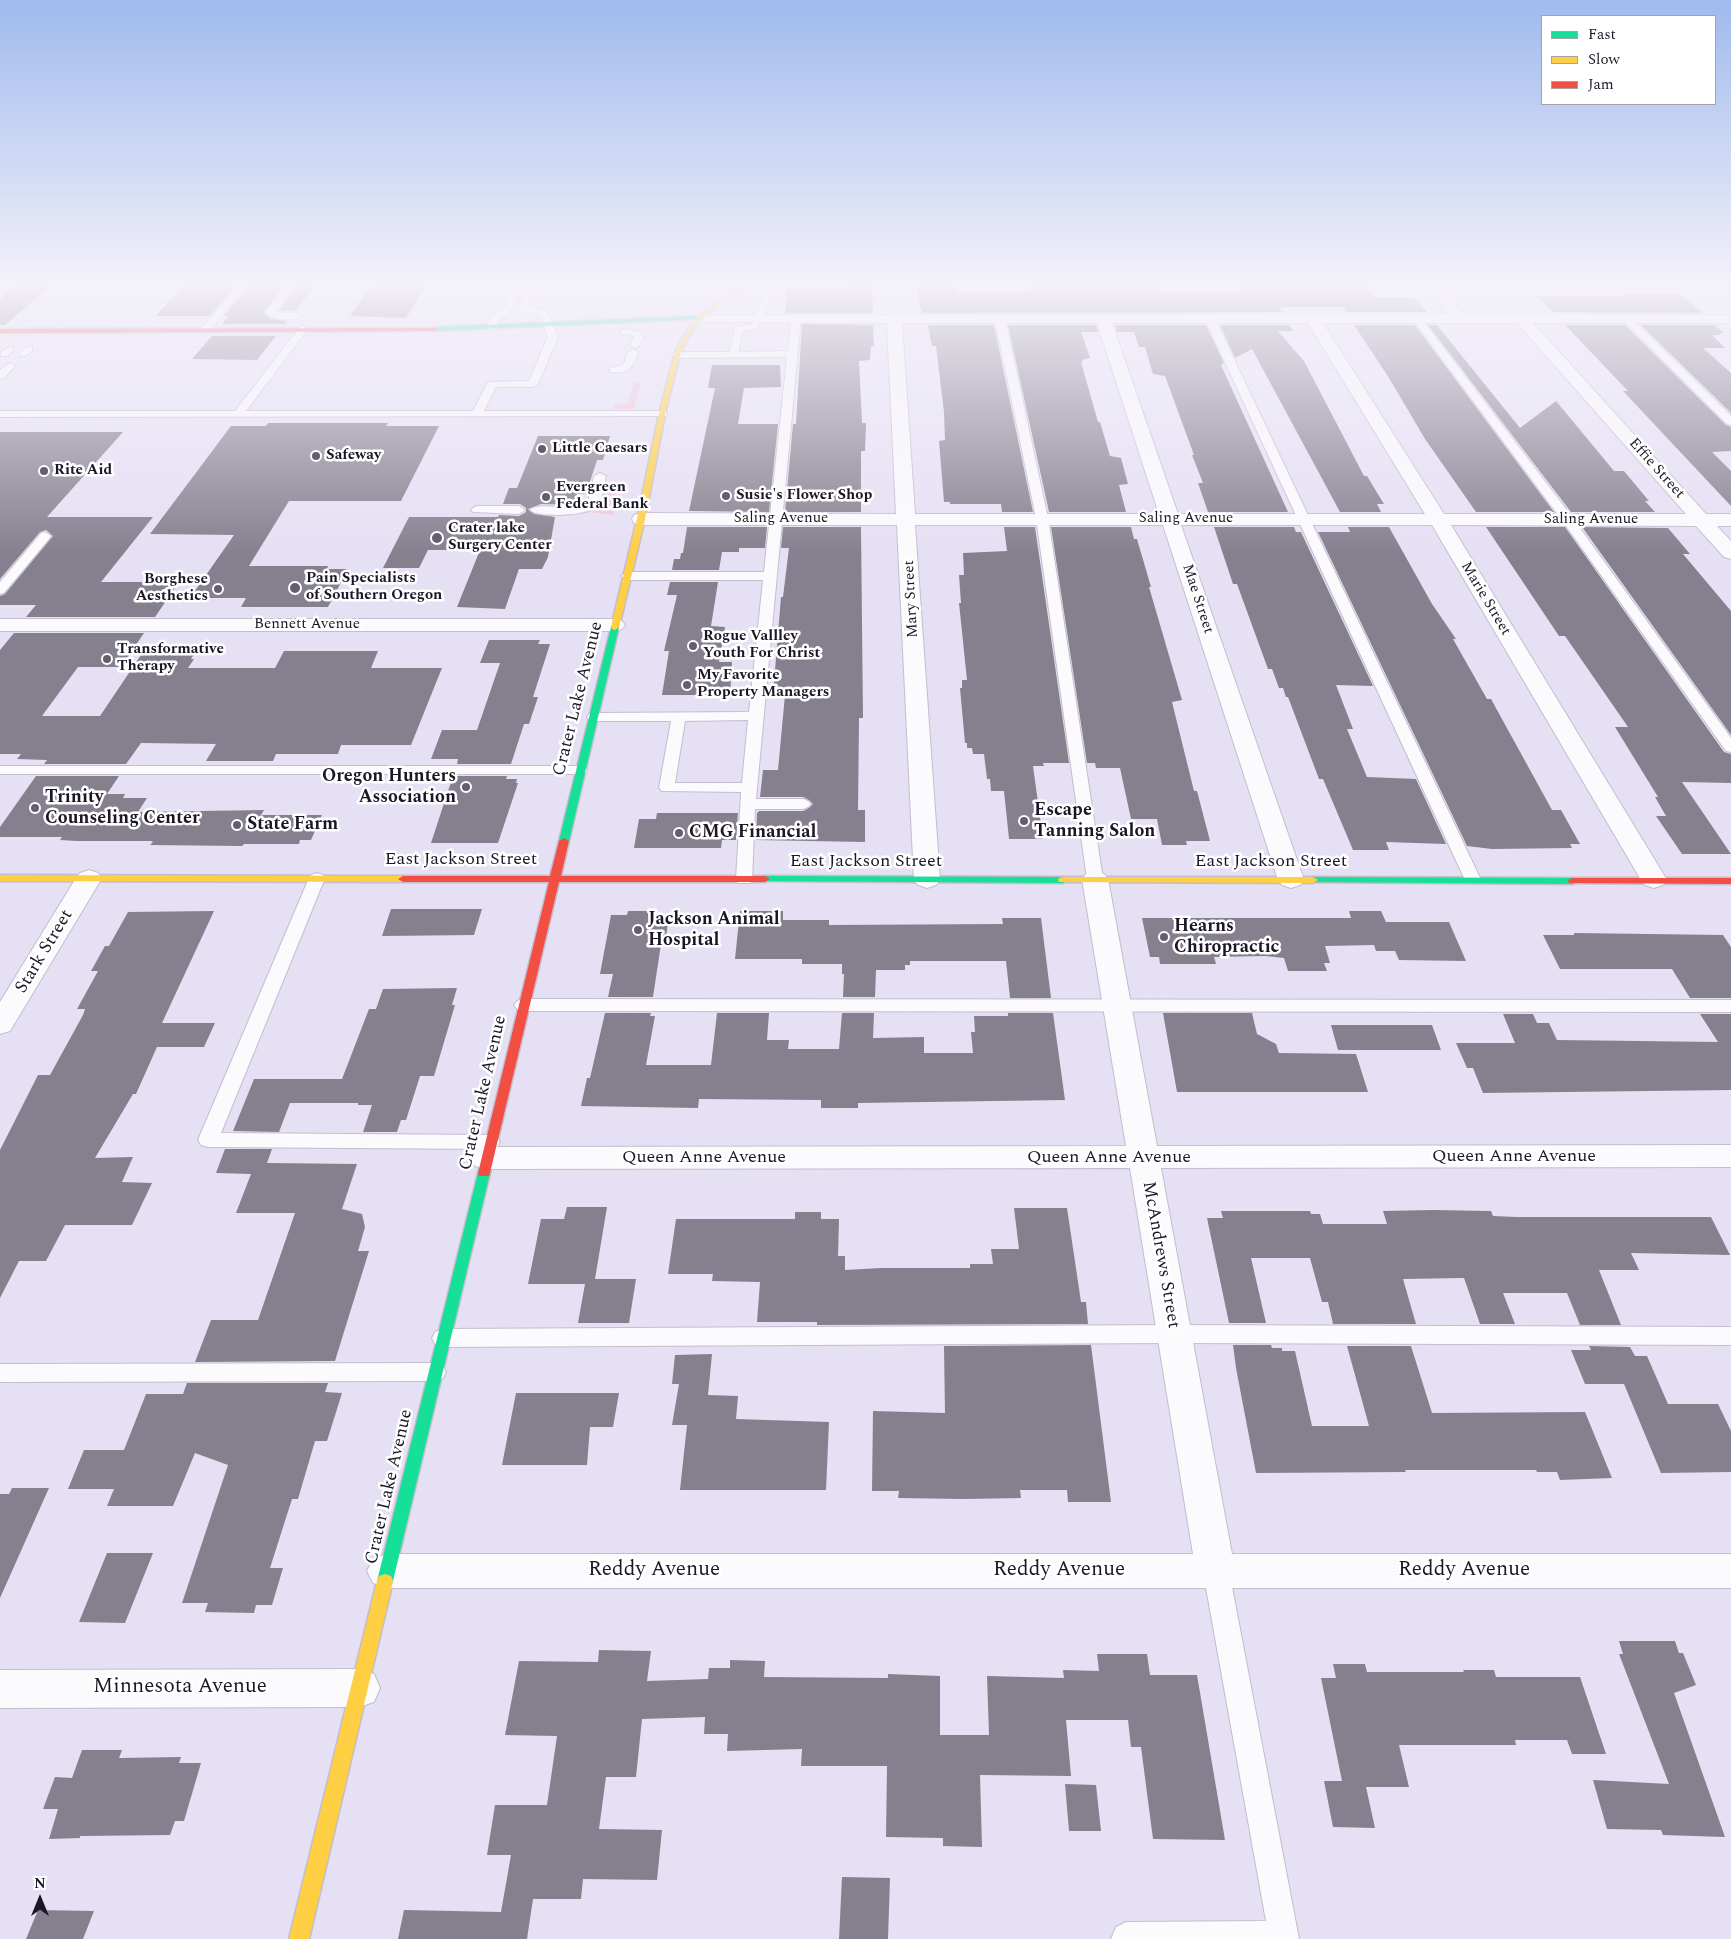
<!DOCTYPE html>
<style>
body{margin:0}
#map{position:relative;width:1731px;height:1939px;overflow:hidden;background:#e6e0f4;font-family:Spectral,serif}
canvas{display:block}
.legend{position:absolute;left:1541px;top:15px;width:175px;height:90px;box-sizing:border-box;background:#fff;border:1px solid #a4a2a9;margin:0;padding:6px 9px;list-style:none;font-size:15px;color:#1c1727}
.legend li{display:flex;align-items:center;gap:10px;height:25px}
.legend b{width:25px;border:1px solid #a4a2a9}
.north{position:absolute;left:15px;top:1874px;width:50px;height:50px;-webkit-text-stroke:4px #fff;paint-order:stroke;rotate:0deg;font-size:14px;font-weight:700;line-height:20px;text-align:center;color:#1c1727}
.north::after{content:'';display:block;margin:auto;width:18px;height:22px;background:#1c1727;clip-path:polygon(50% 0,100% 100%,50% 72%,0 100%)}
</style>
<div id="map">
<canvas width="1731" height="1939"></canvas>
<ul class="legend">
<li><b style="height:6px;background:#16e098"></b>Fast</li>
<li><b style="height:6px;background:#ffcf43"></b>Slow</li>
<li><b style="height:6px;background:#f24e42"></b>Jam</li>
</ul>
<div class="north">N</div>
</div>
<script>
const g = document.querySelector('canvas').getContext('2d');
g.lineJoin = 'round';
function fillPath(path, color) {
  g.fillStyle = color;
  g.fill(path, 'evenodd');
}
function stroke(path, color, width, dash) {
  g.strokeStyle = color;
  g.lineWidth = width;
  g.lineCap = dash ? 'butt' : 'round';
  g.setLineDash(dash || []);
  g.stroke(path);
}
function drawText(font, color, halo, rows, align = 'center') {
  g.font = font + ' Spectral,serif';
  g.lineWidth = 5;
  g.setLineDash([]);
  g.textBaseline = 'middle';
  g.strokeStyle = halo;
  g.fillStyle = color;
  for (const [text, x, y, turn = 0] of rows) {
    g.save();
    g.translate(x, y);
    g.rotate((+turn || 0) * Math.PI / 180);
    g.textAlign = isNaN(turn) ? turn : align;
    if (halo) g.strokeText(text, 0, 0);
    g.fillText(text, 0, 0);
    g.restore();
  }
}
fillPath(new Path2D(`
 M634 382H642L634 409H613L614 404 628 403Z
 M602 493H617L613 515 590 512 596 511 600 506Z`), '#f1c6dc');
fillPath(new Path2D(`
 M19 283H54L5 325H0V299Z
 M187 283H238L210 316H155Z
 M252 283H286L263 313 272 319 287 321 285 324H222L229 316H224Z
 M299 283H317L295 311 279 310Z
 M374 283H428L406 318 350 316Z
 M846 283H872L873 313H785L787 288H846Z
 M917 283H956L957 292H1031L1029 283H1157L1161 293H1243L1238 283H1364L1374 297 1415 298 1427 312H1346L1343 307H1290L1279 308 1282 312 922 313 920 307Z
 M1622 294H1681L1702 313 1553 312 1537 296H1625Z
 M802 324 873 325 874 346H871L870 360 859 361 862 423H866L865 451H861V512H785L793 424H796Z
 M928 325H994L1033 512H1002L1001 504H950V502H944L939 441 945 440 944 412 936 346H932Z
 M1008 325H1096L1098 332H1081L1090 358 1082 360 1083 362H1081L1098 422H1100L1110 456 1121 458 1128 484 1119 485 1126 512H1049Z
 M1115 325H1206L1224 363 1221 365 1288 512H1208L1198 483H1203L1192 455H1194L1165 376 1153 374 1145 347H1139L1134 332H1117Z
 M1220 325H1289L1293 331H1278L1304 361 1364 476H1367L1384 504H1377L1381 512H1340L1252 349 1235 358Z
 M1354 325H1415L1554 512H1476L1425 439 1389 378Z
 M1428 325H1437L1520 428 1556 401 1614 471H1624L1649 501H1645L1655 512H1571Z
 M1565 325H1625L1726 425 1731 427V451L1712 452 1731 471V506L1623 391H1628Z
 M1641 325H1715L1724 333H1719L1721 335H1712L1725 348H1703L1731 373V413Z
 M212 336H276L257 360 192 359Z
 M712 365H780L781 387 744 388 738 424H778L769 512 689 511 715 388H708Z
 M268 423H388L386 426H439L401 501H289L249 566H328L327 569H348L328 607H241L246 598H190L234 535 150 534 231 426H266Z
 M0 432H123L47 517H153L101 582H179L155 617H26L36 605H0V596L5 594 53 536 46 530 40 532 0 579Z
 M538 436H610L603 460H597L586 494H577L573 505 541 504 528 509 534 514 555 517 548 557 542 569H519L505 609 457 607 480 550H428L419 568H383L409 517H498L499 515 519 516 526 512V508L520 504H503L509 488H517Z
 M687 527H767L765 548H739V552H722L719 570H672L674 559H680L681 553H683Z
 M783 527H861L863 718H859L858 810H865V842L756 840 757 813 759 811H803L809 808 813 804 809 800 803 797H760L763 770H778L785 695H773L781 597H783L789 548H781Z
 M1004 527H1035L1069 763H1043L1044 766H1033L1043 839H1009L1004 791H991L990 779H987L984 754H973L972 748H967V743H965L960 688H962V680H967L959 603H961L959 575H964L963 553 1007 551Z
 M1051 527H1131L1134 539H1137L1151 587H1149L1182 700 1172 702 1194 791H1197L1210 841H1186L1187 845H1162L1157 819H1131L1120 768H1096L1095 763H1087Z
 M1214 527H1294L1296 532H1301L1373 686 1336 685 1353 729H1347L1367 777 1416 779 1446 844 1386 842 1389 850H1353L1323 779H1319L1288 697H1286L1283 688H1279L1272 669H1268L1237 584H1233Z
 M1348 527H1389L1432 604 1456 639H1453L1487 699H1491L1552 810H1561L1580 844H1570L1572 848 1492 849 1467 846 1318 532H1350Z
 M1486 527H1565L1724 752 1731 754V783L1682 782 1731 854H1682L1656 816H1666L1655 797H1658L1615 727H1628L1565 636H1559Z
 M1582 527 1668 528 1690 554H1683L1731 611V735Z
 M670 582H718L711 626 725 627 719 662H732L730 695H662L669 651H664L677 595H667Z
 M14 633H144L121 667H78L42 716H100L147 646H199L191 659H194L188 668H275L284 651H378L371 668H442L411 745H341L338 754H276L273 761H206L216 744 141 743 126 764H44L47 760 17 759 21 754H0V650Z
 M489 640H540L538 644H550L533 697H538L529 724H524L511 764H457L458 759H431L442 730H477L500 663H480Z
 M36 776H119L107 794H125L123 798H147L138 812 264 810 261 815H322L311 840H300L299 844H244L242 846 150 845 153 842 151 841H77L60 840 62 837H0V827Z
 M453 776H507L506 779H517L516 783H518L498 843H431Z
 M657 813H738L736 840H722L721 848H634L639 819H656Z
 M391 909H482L474 935 382 936Z
 M214 911 162 1023H215L204 1047H157L136 1094H133L95 1158 133 1157 122 1182 152 1183 132 1225H65L46 1261H19L0 1298V1150L38 1075H50L83 1015 85 1009H77L98 971H91L105 946H109L128 912Z
 M628 911H655L654 916H669L665 944H661L653 997H608L613 974H600L611 915H627Z
 M740 911H783V920H829V925L1003 924 1002 918H1041L1051 998H1010L1006 961H910V965H905V970H876L875 997H843L844 974H842V964H802V959H735Z
 M1349 911H1381L1386 922H1449L1466 961 1399 960 1395 951H1376L1374 945 1325 946 1330 963H1324L1327 971H1288L1284 958 1265 956 1214 957 1216 964H1160L1159 957H1150L1142 918H1351Z
 M1574 933 1723 935 1731 947V998H1690L1672 969H1560L1543 935H1574Z
 M457 988 452 1005H455L434 1076H420L406 1120H401L397 1132H363L372 1105H358V1103H290L279 1132 233 1131 254 1079H342L369 1009H376L383 989Z
 M605 1013H651L650 1016H655L646 1065H711L717 1013H769L767 1040H789L788 1049H839L842 1013H874L873 1038 924 1037V1053H973L971 1032H975L974 1016H1008V1013H1053L1065 1100 858 1103V1108H821V1100L699 1099 698 1108 581 1106 587 1078H590Z
 M1163 1013H1252L1257 1034 1276 1044 1279 1053 1356 1054 1368 1092H1177Z
 M1503 1014H1533L1537 1023H1549L1557 1040 1718 1042 1700 1014H1731V1090L1483 1093 1473 1068H1467L1456 1043H1515Z
 M1331 1025H1432L1441 1050H1338Z
 M225 1149H272L267 1163 357 1164 342 1209 362 1214 365 1227 358 1251H369L335 1361 195 1362 211 1320H258L295 1213H236L251 1174 216 1173Z
 M567 1207H607L595 1279H636L629 1323H578L585 1284H528L541 1219H564Z
 M1014 1208H1067L1081 1302H1086L1088 1324 817 1325V1322H757L760 1282 712 1281 713 1274H668L676 1219H795V1212H821V1219H839L838 1256H845V1270L881 1268H970V1264H993L991 1249H1019Z
 M1432 1210 1491 1211 1493 1216 1516 1217H1711L1730 1255 1631 1253 1639 1270H1599L1621 1325H1580L1567 1293H1503L1515 1324H1480L1464 1278 1403 1279 1416 1324H1333L1328 1302H1322L1310 1258H1251L1266 1323H1229L1207 1218H1223L1221 1211H1310L1311 1214H1320L1323 1224H1387L1383 1211Z
 M1091 1345 1111 1502H1068L1067 1490H1020L1021 1498 964 1499 898 1498 899 1491H872L873 1411 945 1413 944 1346Z
 M1233 1345H1271L1272 1348H1282V1351H1295L1312 1426H1369L1347 1346H1411L1432 1413 1585 1412 1612 1478 1560 1480 1557 1472H1537L1536 1470H1405L1406 1472 1256 1473 1236 1368Z
 M1589 1346 1630 1347 1635 1356H1647L1668 1404H1718L1731 1431V1472L1661 1473 1624 1384H1585L1571 1350H1591Z
 M712 1354 708 1395 738 1396 736 1419 829 1422 826 1490H680L687 1425H672L679 1384H672L675 1355Z
 M187 1383H328L325 1392 342 1393 327 1441H315L298 1499H292L270 1568H283L272 1605H256L254 1613 205 1612 208 1603H182L228 1465 195 1453 173 1506H107L114 1489H68L84 1450H124L146 1394H183Z
 M516 1393H619L613 1427H590L587 1465H502Z
 M12 1488H49L0 1598V1494H9Z
 M107 1553H153L125 1623 79 1622Z
 M1619 1641H1675L1679 1653H1683L1696 1685 1674 1693 1725 1837 1663 1835 1661 1830 1607 1829 1593 1780 1669 1784 1619 1654H1623Z
 M599 1650 651 1651 647 1681 708 1679 709 1668H730V1660L765 1661 764 1677 888 1678V1674L940 1676V1735H989L987 1676 1064 1678 1063 1670 1099 1671 1097 1654H1147L1150 1675H1197L1225 1840 1153 1839 1141 1747H1131L1128 1720H1066L1071 1776 980 1775 982 1847 943 1846V1838L886 1837 887 1766H801L802 1749 727 1751 728 1734H704L705 1717 642 1719 636 1777H606L599 1829 662 1830 657 1880 583 1879 581 1899H533L527 1939H398L404 1910 501 1912 511 1855H487L495 1805H547L557 1736 505 1735 519 1661 598 1662Z
 M1333 1664H1365L1367 1672H1464L1463 1670H1494L1496 1677H1580L1606 1754H1572L1567 1740H1515L1516 1745H1399L1409 1787H1366L1375 1828 1333 1827 1324 1781H1342L1321 1678H1336Z
 M82 1750H122L119 1758 181 1757 179 1763H201L184 1821H175L170 1835 80 1836V1838L49 1839 58 1809H43L55 1777 72 1778Z
 M1065 1784 1096 1785 1101 1831H1069Z
 M842 1877 890 1878 888 1939H839Z
 M38 1910 94 1911 83 1939H26Z`), '#867f8e');
const lane = new Path2D(`
 M241 283H250L208 332H202V328Z
 M288 283H297L275 312 296 313 301 316C292 322 273 320 265 313Z
 M517 283H525L508 315 501 317 494 330H488L486 328 492 315 501 311Z
 M538 283H547L530 300 528 306 547 311 558 337 538 384 533 387H496L484 411H662L666 412 667 414 666 416 0 417V411H235L300 327 303 326 308 329 246 411H473L488 382 529 381 548 337 540 315 527 313 518 307 523 297Z
 M779 283 783 286 774 293 758 328 742 331 739 352 788 351 791 318 796 315 801 318 756 799H803L808 801 811 804 808 807 803 809H755L752 880 750 883H738L736 880 741 792 662 791 659 788 671 721H594L589 720 587 717 589 714 594 713 749 712 763 580H627L621 576 627 572H764L787 357 677 358 672 355 677 352H730L735 327 751 324 766 292ZM748 720 742 783H675L685 721Z
 M1000 316 1005 319 1048 518 1103 879 1101 882H1089L1087 879 1036 518 995 319Z
 M1210 316 1215 319 1481 880 1479 883H1467L1465 880 1205 319Z
 M1417 316 1420 317 1572 517 1731 738V752L1726 751 1564 523 1414 321V317Z
 M1627 316 1630 317 1731 416V425L1727 424 1624 321V317Z
 M624 329 640 332 644 337 638 347 635 348 630 345 634 336 621 334V330Z
 M10 346 13 347V351L7 356H1V352Z
 M29 346 32 347V351L26 356H20V352Z
 M633 349 638 352C633 367 628 375 610 372V368C625 365 623 367 628 352Z
 M10 363 15 366 4 378 0 379V370Z
 M600 473 606 476C604 484 603 499 597 506 589 516 538 518 530 510 541 500 572 514 588 503L594 476Z
 M477 506H519L525 510 519 514 473 512 471 510 473 508Z
 M45 532 51 536 49 539 4 593 0 594V582L41 533Z
 M0 766H580L585 767 587 770 585 773 580 774H0Z
 M317 873 323 875 325 878 221 1133 490 1135 497 1137 500 1142 497 1147 490 1149 208 1147 201 1145 198 1140 309 878 311 875Z
 M523 999 1731 1000V1012L523 1011 517 1009 514 1005 517 1001Z
 M1174 1325 1731 1327V1345L1174 1343 443 1347 435 1344 432 1338 435 1332 443 1329Z
 M435 1363 443 1366 446 1372 443 1378 435 1381 0 1382V1364Z
 M1216 1560 1225 1563 1229 1571 1299 1939H1111L1116 1927 1126 1922 1266 1921 1203 1571 1207 1563Z`);
const street = new Path2D(`
 M1424 283H1438L1463 314 1731 315V323H1533L1706 514H1731V526H1717L1731 541V559L1724 557 1696 526 1451 525 1667 880 1663 885 1654 888 1645 885 1641 880 1432 525H1181L1304 880 1300 885 1291 888 1282 885 1278 880 1163 525H915L940 880 936 885 927 888 918 885 914 880 897 525H641L634 523 632 519 634 515 641 513 896 514 887 323 699 322 694 321 692 318 694 315 1448 314ZM902 323H1097L1159 514H915ZM1112 323H1308L1425 514H1178ZM1323 323H1517L1686 514H1444Z
 M0 619H615L622 621 625 625 622 629 615 631H0Z
 M89 870 98 873 102 878 10 1031 0 1034V1002L76 878 80 873Z
 M1095 871 1104 874 1108 879 1157 1146 1731 1145V1167L1161 1168 1232 1554H1731V1588H387L373 1583 367 1571 373 1559 387 1554H1193L1130 1168 486 1169 475 1166 470 1158 475 1150 486 1147 1126 1146 1082 879 1086 874Z
 M359 1669 374 1674 380 1688 374 1702 359 1707 0 1708V1670Z`);
const fast = new Path2D(`
 M699 316 702 318 701 319 435 331 432 329 435 327Z
 M615 624 619 627 569 841 564 844 559 841 611 627Z
 M765 876 1063 877 1068 880 1063 883 761 881 760 879Z
 M1313 877 1573 878 1578 881 1573 884 1309 882 1308 880 1309 878Z
 M484 1168 489 1170 490 1173 393 1581 391 1586 385 1588 379 1586 377 1581 478 1173 479 1170Z`);
const slow = new Path2D(`
 M742 283H749L717 306 698 323 685 343 680 355 665 414 645 519 619 627 615 630 612 629 611 627 637 519 659 414 674 355 679 343 694 321 713 304Z
 M0 875 403 876 408 879 403 882 0 881Z
 M1063 877H1313L1318 880 1313 883 1059 882 1058 880 1059 878Z
 M385 1574 391 1576 393 1581 309 1939H289L377 1581 379 1576Z`);
const jam = new Path2D(`
 M437 328 438 329 435 331 0 333V329Z
 M564 838 569 841 561 876H765L770 879 765 882H559L490 1173 489 1176H479L478 1173 549 882H403L398 879 403 876H550L559 841Z
 M1573 878H1731V884L1569 883 1568 881 1569 879Z`);
stroke(lane, '#c3bdce', 2);
stroke(street, '#c3bdce', 2);
stroke(fast, '#c3bdce', 3);
stroke(slow, '#c3bdce', 3);
stroke(jam, '#c3bdce', 3);
fillPath(lane, '#fbfafd');
fillPath(street, '#fbfafd');
fillPath(fast, '#16e098');
fillPath(slow, '#ffcf43');
fillPath(jam, '#f24e42');
const sky = g.createLinearGradient(0, 0, 0, 555);
sky.addColorStop(0, '#9fbaed');
sky.addColorStop(0.51, '#f4f1fa');
sky.addColorStop(1, '#f4f1fa00');
g.fillStyle = sky;
g.fillRect(0, 0, 1731, 555);
for (const [x, y, r, color] of [
 [542,449,5,"#635d6f"],
 [316,456,5,"#635d6f"],
 [44,471,5,"#635d6f"],
 [726,496,5,"#635d6f"],
 [546,497,5,"#635d6f"],
 [437,538,6,"#635d6f"],
 [295,588,6,"#635d6f"],
 [218,589,5,"#635d6f"],
 [693,646,5,"#635d6f"],
 [107,659,5,"#635d6f"],
 [687,685,5,"#635d6f"],
 [466,787,5,"#635d6f"],
 [35,808,5,"#635d6f"],
 [1024,821,5,"#635d6f"],
 [237,825,5,"#635d6f"],
 [679,833,5,"#635d6f"],
 [638,930,5,"#635d6f"],
 [1164,937,5,"#635d6f"]
]) {
  const dot = new Path2D();
  dot.arc(x, y, r, 0, 2 * Math.PI);
  g.fillStyle = color;
  g.fill(dot);
  stroke(dot, '#fff', 2);
}
drawText('bold 15px', '#1c1727', '#fff', [
 ["Little Caesars",552,449],
 ["Safeway",326,456],
 ["Rite Aid",54,471],
 ["Evergreen",556,488],
 ["Federal Bank",556,505],
 ["Susie's Flower Shop",736,496],
 ["Crater lake",448,529],
 ["Surgery Center",448,546],
 ["Pain Specialists",306,579],
 ["of Southern Oregon",306,596],
 ["Borghese",208,580,"right"],
 ["Aesthetics",208,597,"right"],
 ["Rogue Vallley",703,637],
 ["Youth For Christ",703,654],
 ["Transformative",117,650],
 ["Therapy",117,667],
 ["My Favorite",697,676],
 ["Property Managers",697,693]
], 'left');
drawText('15px', '#1c1727', '#fff', [
 ["Effie Street",1656,469,48],
 ["Saling Avenue",781,519],
 ["Saling Avenue",1186,519],
 ["Saling Avenue",1591,520],
 ["Mary Street",912,599,-93],
 ["Mae Street",1197,599,72],
 ["Marie Street",1485,599,59],
 ["Bennett Avenue",307,625]
]);
drawText('18px', '#1c1727', '#fff', [
 ["Crater Lake Avenue",579,699,-76],
 ["East Jackson Street",461,860],
 ["East Jackson Street",866,862],
 ["East Jackson Street",1271,862],
 ["Stark Street",45,952,-59],
 ["Crater Lake Avenue",484,1093,-77],
 ["Queen Anne Avenue",1514,1157],
 ["Queen Anne Avenue",704,1158],
 ["Queen Anne Avenue",1109,1158],
 ["McAndrews Street",1160,1255,80],
 ["Crater Lake Avenue",390,1487,-77]
]);
drawText('bold 18px', '#1c1727', '#fff', [
 ["Oregon Hunters",456,777,"right"],
 ["Association",456,798,"right"],
 ["Trinity",45,798],
 ["Counseling Center",45,819],
 ["Escape",1034,811],
 ["Tanning Salon",1034,832],
 ["State Farm",247,825],
 ["CMG Financial",689,833],
 ["Jackson Animal",648,920],
 ["Hospital",648,941],
 ["Hearns",1174,927],
 ["Chiropractic",1174,948]
], 'left');
drawText('21px', '#1c1727', '#fff', [
 ["Reddy Avenue",654,1571],
 ["Reddy Avenue",1059,1571],
 ["Reddy Avenue",1464,1571],
 ["Minnesota Avenue",180,1688]
]);
</script>
